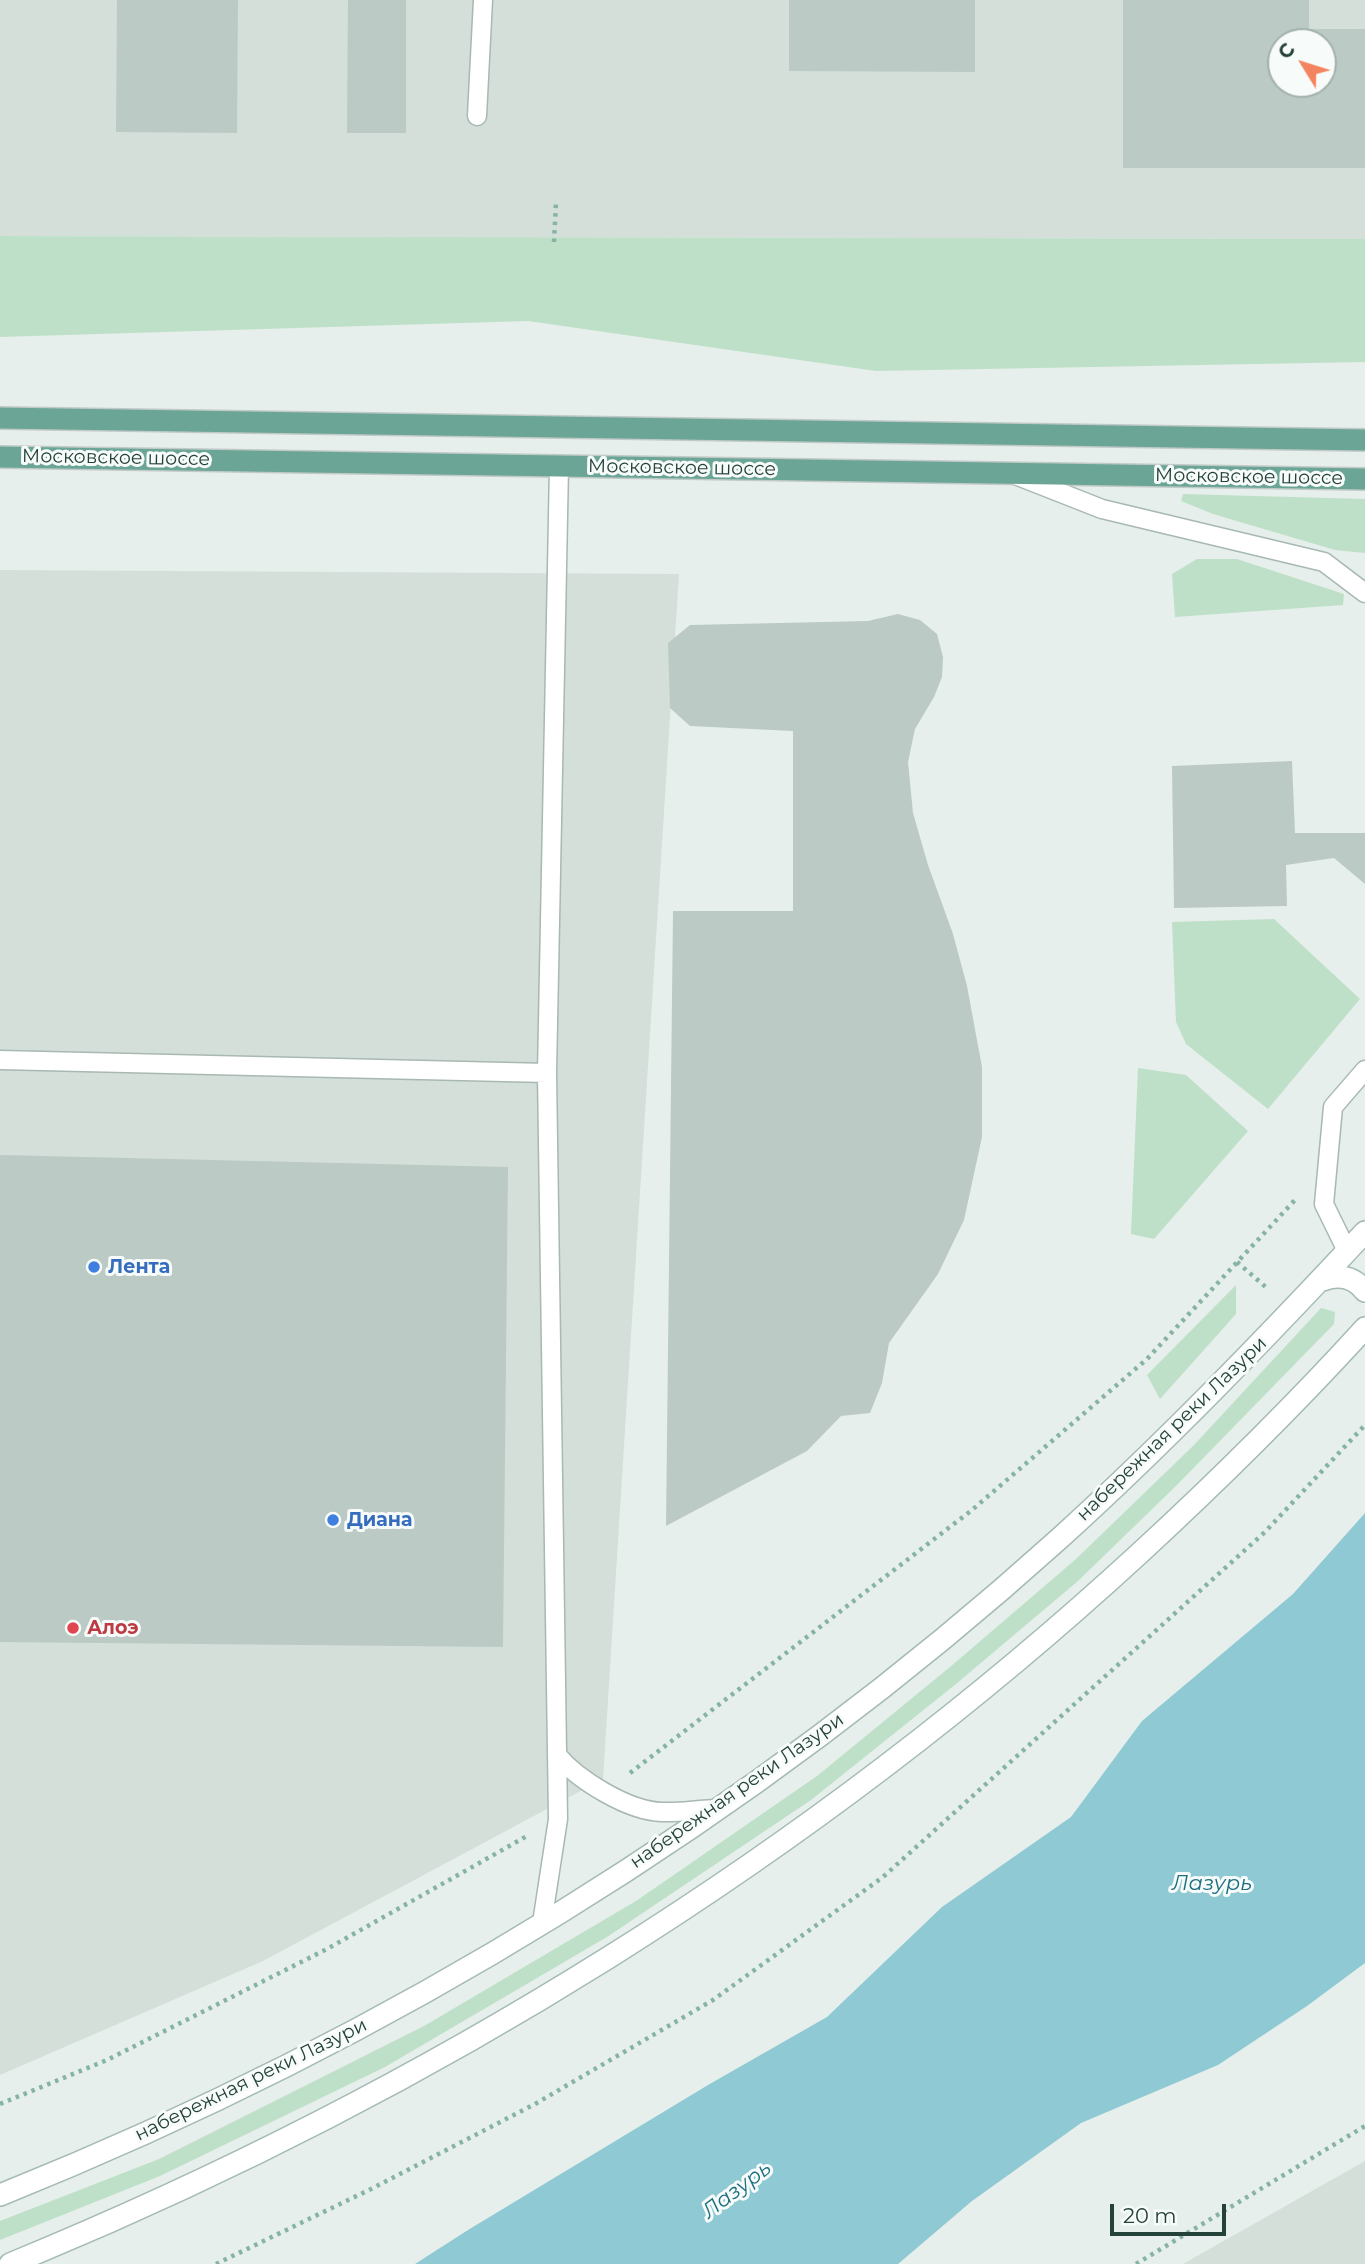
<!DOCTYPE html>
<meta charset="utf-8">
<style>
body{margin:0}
#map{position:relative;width:1365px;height:2264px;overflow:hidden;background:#e6efeb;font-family:Montserrat,sans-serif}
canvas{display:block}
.north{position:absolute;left:1267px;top:28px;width:70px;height:70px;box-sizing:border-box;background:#f7fbf9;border:2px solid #a3b1ad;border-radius:50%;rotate:308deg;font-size:19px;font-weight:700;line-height:28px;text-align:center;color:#24423a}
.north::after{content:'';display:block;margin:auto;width:24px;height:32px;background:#f4845f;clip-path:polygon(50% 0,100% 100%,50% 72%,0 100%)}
.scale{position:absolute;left:1110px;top:2204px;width:116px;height:32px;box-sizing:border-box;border:4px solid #24423a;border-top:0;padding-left:9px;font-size:21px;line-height:24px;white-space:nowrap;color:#24423a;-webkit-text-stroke:5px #f7fbf9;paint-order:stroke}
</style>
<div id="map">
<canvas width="1365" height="2264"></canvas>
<div class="north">С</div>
<div class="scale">20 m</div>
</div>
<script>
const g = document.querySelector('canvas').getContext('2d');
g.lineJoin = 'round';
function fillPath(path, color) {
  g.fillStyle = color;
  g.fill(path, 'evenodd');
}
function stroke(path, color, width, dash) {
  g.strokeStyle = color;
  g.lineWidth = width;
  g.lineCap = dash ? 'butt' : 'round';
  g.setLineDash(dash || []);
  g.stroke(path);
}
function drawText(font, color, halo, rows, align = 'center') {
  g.font = font + ' Montserrat,sans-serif';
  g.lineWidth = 6;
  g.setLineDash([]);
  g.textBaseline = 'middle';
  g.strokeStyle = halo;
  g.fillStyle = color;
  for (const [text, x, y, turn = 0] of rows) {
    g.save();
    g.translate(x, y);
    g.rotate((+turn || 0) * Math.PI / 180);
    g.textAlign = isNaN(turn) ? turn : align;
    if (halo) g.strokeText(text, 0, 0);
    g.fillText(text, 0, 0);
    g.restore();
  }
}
fillPath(new Path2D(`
 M0 0H1365V239L0 236ZM1281 42H1323V84H1281Z
 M0 570 679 574 603 1779 263 1961 0 2075Z
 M1365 2161V2264H1183Z`), '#d4dfda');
fillPath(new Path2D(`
 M0 236 1365 239V362L876 371 528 321 0 337Z
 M1183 494 1365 499V553L1335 550 1213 514 1181 501Z
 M1197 559H1237L1344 594 1343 605 1175 617 1172 574Z
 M1274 919 1360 999 1268 1109 1186 1044 1176 1022 1172 922Z
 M1138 1068 1186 1075 1248 1131 1154 1239 1131 1234Z
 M1236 1285V1314L1160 1399 1147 1375Z
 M1321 1308 1335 1312 1334 1324 1177 1485 1078 1581 956 1684 811 1800 607 1937 385 2067 160 2176 0 2240V2221L159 2159 424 2026 636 1901 817 1776 950 1667 1076 1559 1194 1445Z`), '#bfe0c8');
fillPath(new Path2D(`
 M1365 1513V1963L1307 2006 1218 2065 1081 2123 972 2201 898 2264H415L468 2230 708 2085 827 2017 942 1907 1071 1817 1142 1721 1293 1594Z`), '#8ec9d4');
fillPath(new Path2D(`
 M117 0H238L237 133 116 132Z
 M348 0H406V133H347Z
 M789 0H975V72L789 71Z
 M1123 0H1309V29H1365V168H1123ZM1281 42H1323V84H1281Z
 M898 614 920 620 937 634 943 657 942 677 934 697 915 729 908 762 913 813 928 865 953 934 967 986 982 1067V1137L964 1220 938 1274 889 1343 882 1383 870 1413 841 1416 807 1451 666 1526 673 911H793V731L690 726 670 708 668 643 690 625 868 621Z
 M1292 761 1295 833H1365V884L1334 858 1286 865 1287 906 1174 908 1172 766Z
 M0 1155 508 1167 503 1647 0 1642Z`), '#bbcac4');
const service = new Path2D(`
 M477 116 483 0
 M1018 476 1102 509 1324 562 1365 593
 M0 1060 547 1073
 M1347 1251 1324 1204 1333 1107 1365 1070
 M557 1755C578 1780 628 1811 662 1812 680 1813 699 1809 718 1809
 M542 1923 558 1819 547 1073 559 466`);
const secondary = new Path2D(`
 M1323 1280C1339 1274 1354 1277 1365 1291
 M0 2195C387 2040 750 1818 1060 1538 1167 1441 1267 1337 1365 1232
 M10 2264C425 2094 811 1856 1141 1552 1219 1480 1294 1406 1365 1328`);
const primary = new Path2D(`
 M0 418 1365 440
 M0 457 1365 479`);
stroke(service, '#a8b8b2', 21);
stroke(secondary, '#a4bbb3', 24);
stroke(primary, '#c2cac8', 24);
stroke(new Path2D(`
 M554 242 556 202
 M1237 1262 1268 1289
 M630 1773 972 1510 1147 1359 1295 1200
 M0 2104 107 2060 327 1949 527 1836
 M216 2264 371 2189 535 2104 713 2000 883 1877 1265 1532 1365 1425
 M1136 2264 1365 2126`), '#86b3a5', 4.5, [3.5, 5]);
stroke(service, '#fff', 18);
stroke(secondary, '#fff', 21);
stroke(primary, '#6aa596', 21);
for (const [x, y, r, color] of [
 [94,1267,7,"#3f7fe0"],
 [333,1520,7,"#3f7fe0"],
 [73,1628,7,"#e0444e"]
]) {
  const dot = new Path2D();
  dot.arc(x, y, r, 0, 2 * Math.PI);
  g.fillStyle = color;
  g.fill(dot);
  stroke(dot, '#f7fbf9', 2.5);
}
drawText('19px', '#24423a', '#f7fbf9', [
 ["Московское шоссе",116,458,1],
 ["Московское шоссе",682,468,1],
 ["Московское шоссе",1249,477,1],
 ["набережная реки Лазури",1172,1429,-44],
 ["набережная реки Лазури",737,1791,-35],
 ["набережная реки Лазури",251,2080,-26]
]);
drawText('bold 19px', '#366cbe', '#f7fbf9', [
 ["Лента",108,1267],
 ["Диана",347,1520]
], 'left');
drawText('bold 19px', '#be3a42', '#f7fbf9', [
 ["Алоэ",87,1628]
], 'left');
drawText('italic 21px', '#1c6f80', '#f7fbf9', [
 ["Лазурь",1212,1884],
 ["Лазурь",737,2190,-37]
]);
</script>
